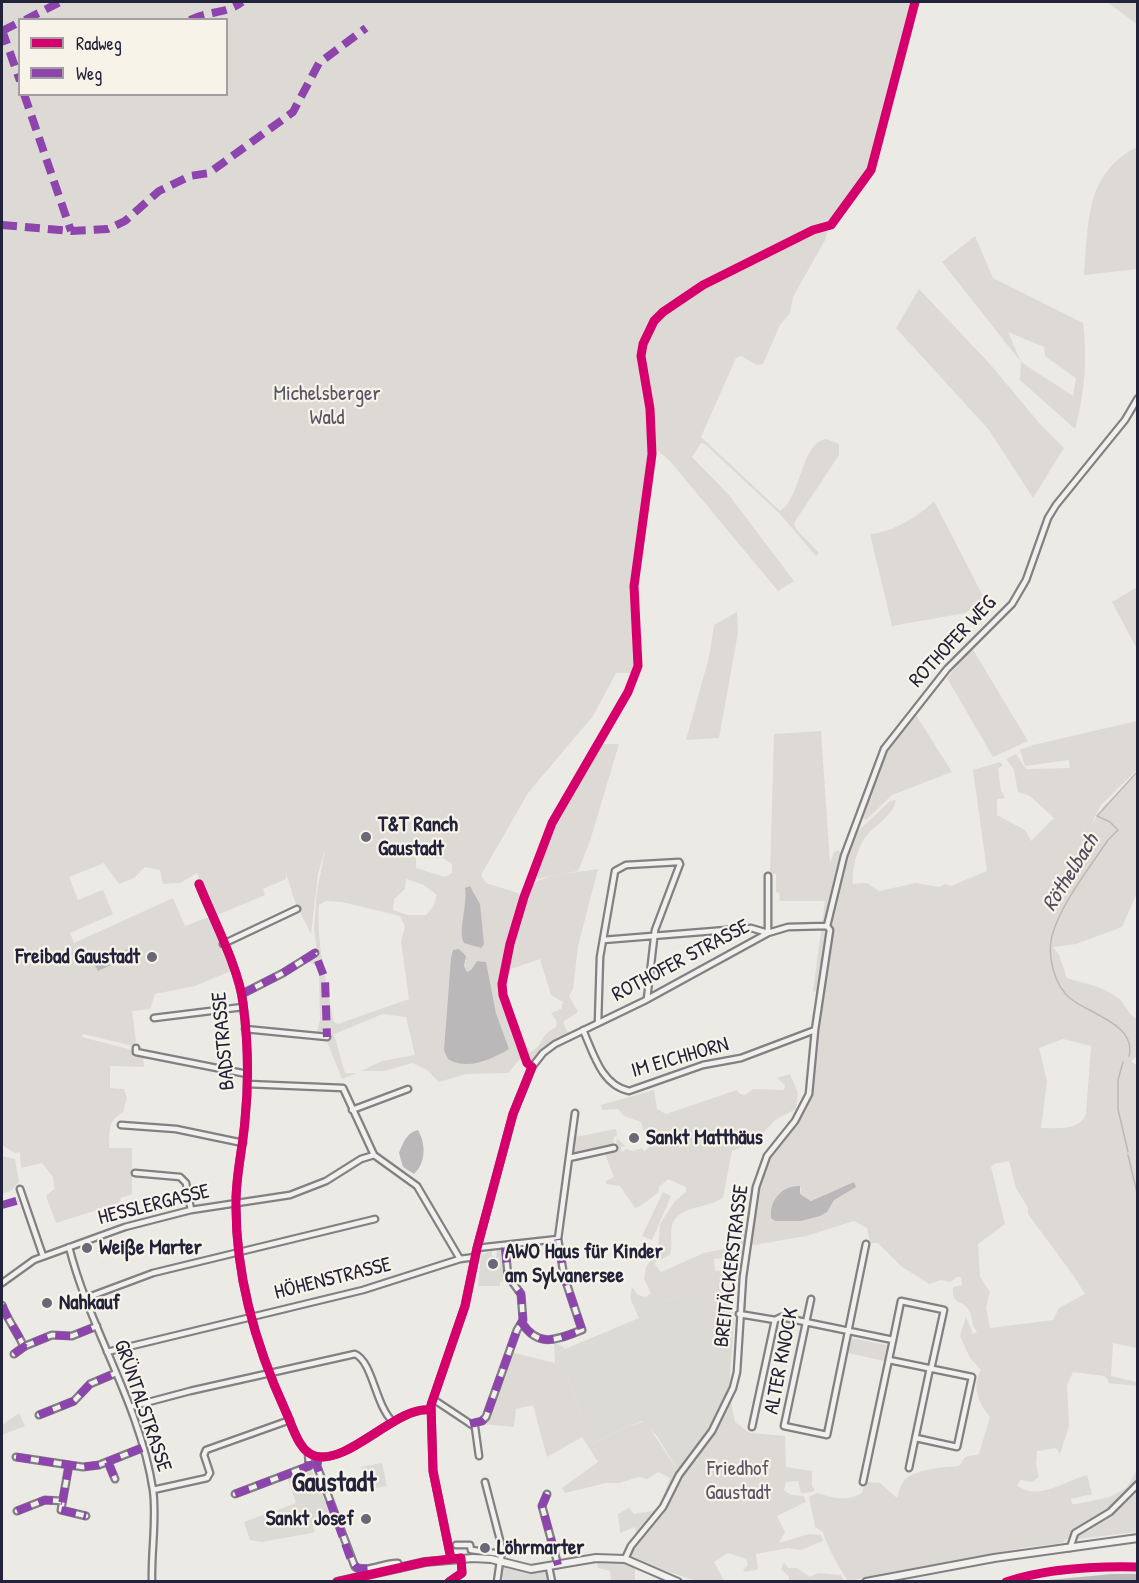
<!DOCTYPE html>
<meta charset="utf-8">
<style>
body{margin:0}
#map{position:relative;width:1139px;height:1583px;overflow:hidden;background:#ebeae4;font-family:"Patrick Hand",sans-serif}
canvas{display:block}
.frame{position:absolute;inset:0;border:3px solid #22223b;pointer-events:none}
.legend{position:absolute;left:18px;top:18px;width:210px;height:78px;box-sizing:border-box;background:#f7f3e8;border:2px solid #a29fa3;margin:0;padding:8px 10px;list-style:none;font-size:18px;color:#22223b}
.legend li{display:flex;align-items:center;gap:12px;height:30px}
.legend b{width:30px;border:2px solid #a29fa3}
</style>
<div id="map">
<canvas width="1139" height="1583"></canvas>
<div class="frame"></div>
<ul class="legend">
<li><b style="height:8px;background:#d6006c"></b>Radweg</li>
<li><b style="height:8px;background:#8e44ad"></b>Weg</li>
</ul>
</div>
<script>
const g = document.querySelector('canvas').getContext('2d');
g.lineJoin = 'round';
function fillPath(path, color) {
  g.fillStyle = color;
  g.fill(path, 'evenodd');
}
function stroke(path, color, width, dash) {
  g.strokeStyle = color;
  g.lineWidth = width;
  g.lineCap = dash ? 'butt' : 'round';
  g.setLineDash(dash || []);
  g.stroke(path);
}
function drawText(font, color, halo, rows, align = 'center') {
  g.font = font + ' "Patrick Hand",sans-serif';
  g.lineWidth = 4.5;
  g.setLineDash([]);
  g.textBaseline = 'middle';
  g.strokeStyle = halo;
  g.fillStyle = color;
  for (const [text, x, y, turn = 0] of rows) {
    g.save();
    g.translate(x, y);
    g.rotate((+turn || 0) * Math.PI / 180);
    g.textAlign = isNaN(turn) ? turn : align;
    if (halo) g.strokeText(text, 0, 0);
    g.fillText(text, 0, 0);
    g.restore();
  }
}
fillPath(new Path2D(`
 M2 1156 15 1159 19 1182 10 1191 2 1194Z
 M504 1249 507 1281 500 1282V1286H478L481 1255 492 1251V1256L496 1257 497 1250Z
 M699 1292 724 1350V1359L718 1415 697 1448 678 1471 657 1436 642 1421 626 1427 593 1444 558 1352 639 1318 643 1306Z
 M382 1463 387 1486 354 1492 353 1485 344 1487 343 1480 362 1476 361 1467Z
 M311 1468 332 1518 312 1522 315 1532 306 1534 262 1542 250 1540 244 1522 296 1503 287 1477Z
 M501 1565 526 1571 548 1569 552 1581H503Z`), '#dcdad5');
fillPath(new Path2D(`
 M2 2H915L871 168 829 227 825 240 793 297 790 313 780 325 763 364 757 365 741 356 736 358 701 437 780 511C801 499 801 442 826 439L839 444V455L794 523 796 529 819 553 816 556 780 514 705 444 701 443 692 457 729 495 794 581 778 591 670 461 656 449V462L637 586 641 654 638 673H616L593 716 528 793 481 875 486 883 518 893 521 898 501 982 503 1004 516 1047 525 1043 531 1052C544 1045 539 1035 556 1027L557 1022 551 1013 561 1009 563 1002 551 995 540 959 508 970 530 888C537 874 583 872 598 869L578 946 573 989 569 996 578 1012 563 1022 568 1033 543 1051 533 1063 520 1059 508 1073 466 1074 439 1082 427 1070 412 1063 385 1071H361L382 1061 415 1055 406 1017 383 1014 334 1034 345 1073H357L342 1079 324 1034 317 1032 320 1020 319 972 317 966 307 961 317 953 314 928 317 891 326 846 318 874 311 934 295 902 286 873V879L263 889 265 895 215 916 197 873 180 883 163 884 160 870 145 867 134 878 119 884 104 863 69 877 78 900 103 890 113 914 70 933 74 943 173 898 185 926 206 918 211 919 231 971 195 986 155 994 150 1009 132 1011 136 1041 133 1046 83 1034 82 1037 132 1050V1054L143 1056 144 1067 110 1066V1088L124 1089 127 1098 123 1112C107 1122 110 1130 109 1148H132V1194L121 1198 119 1203 56 1223 46 1196 54 1189 53 1177 42 1163 21 1168 20 1152 15 1153 2 1145ZM20 20H226V94H20ZM416 852 423 858H443L452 864V873L445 877 416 868ZM406 879 424 885 437 895 433 907 426 915H408L393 910 394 899 405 889ZM473 890 480 904 482 947 462 924 467 897ZM326 901 342 902 400 916 405 926 401 942 409 999 338 1024 334 1022C327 983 316 945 319 905ZM453 950 466 960 464 966 467 972 471 970 477 961 486 962 496 1013 509 1049C494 1058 460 1073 446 1055Z
 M1107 2H1137V24Z
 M1137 147V269L1084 275C1089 224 1084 174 1137 147Z
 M975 236 993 278 1083 323C1088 357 1084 397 1075 429L1020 380 1021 362 942 262ZM1008 332 1044 347 1045 356 1076 378 1073 396 1021 362Z
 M919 289 990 364 1040 424 1064 448 1033 498 989 430 896 328Z
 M934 501 985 600 965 613 892 626 870 534C891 533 920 516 934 501Z
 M1137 587V649L1112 602Z
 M737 612 738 633 719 738 686 740 709 657 714 625Z
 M972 648 1028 741 993 757 947 678Z
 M916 715 952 772 892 795 866 820 863 818 888 749Z
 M1137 721V770L1101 805 1091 825 1104 806 1137 774V893L1122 927 1076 944 1053 947 1059 955 1067 978C1085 984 1103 986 1118 998 1126 1004 1128 1015 1137 1019V1056L1131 1061 1138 1066 1137 1348 1113 1343 1111 1376 1137 1382V1386L1108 1383V1379L1104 1376 1073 1372 1067 1385 1069 1426 1060 1454 1056 1448 1037 1451 1036 1464 1039 1477 1032 1482 1021 1480 1017 1485C1038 1502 1064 1481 1087 1475L1092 1494 1071 1499 1072 1504H1077L1110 1497 1126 1488 1137 1470V1480L1123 1495 1122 1504 1137 1489V1532L1078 1539 1076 1536 1081 1528 1062 1543 1027 1547 848 1581C840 1569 826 1545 823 1532L815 1527 809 1497 817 1493C832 1498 847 1502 862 1493L865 1482 880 1483 897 1498C899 1492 900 1486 904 1481 912 1469 946 1467 959 1466L965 1457 979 1454 990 1417C979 1403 971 1388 981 1370L970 1358 960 1336 966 1317 973 1334 977 1332C971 1325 973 1316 968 1309 961 1298 952 1307 953 1287L962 1285 961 1277H957L950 1282 941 1280 929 1284 901 1266 878 1243H870L867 1228 854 1221 806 1236 754 1245 750 1242 762 1174 773 1152 801 1116 813 1091 823 989 813 992 825 901H780L779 893 776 892V874H770L774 734 821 731 830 863 834 852 838 850 845 859 855 834 890 801 896 800C894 812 882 821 873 829 859 840 851 868 853 884L867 883 879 891 916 883 939 887 945 884 951 886 987 871 973 770 1000 762 1003 765 998 769 1001 791 1005 798 997 799V815L1025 830 1031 841 1054 818 1030 796 1018 792 1014 770 1006 759 1016 754 1026 769 1070 768 1069 760 1025 766 1020 750 1033 745ZM1063 1039 1091 1046 1086 1113C1081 1131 1057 1128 1041 1128L1047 1081 1039 1048ZM1009 1161 1016 1188 1028 1208V1214L1073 1275 1085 1294 1059 1308 1053 1320 990 1328 986 1307 990 1292 980 1277 978 1244 1005 1224 991 1167 994 1164ZM796 1186 801 1188 800 1194 811 1201 840 1188 826 1213 801 1221H775L770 1215C774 1198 779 1191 796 1186Z
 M600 744H619L590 841 578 871 532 880 557 816Z
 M790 1074 798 1093 796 1109 775 1120 755 1142 732 1151 723 1197C711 1209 677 1204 672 1226 670 1235 673 1245 670 1255L654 1263 661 1272 704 1253 738 1246 742 1233 743 1207 744 1230 747 1231 744 1255 714 1259 715 1271 722 1270 726 1274 724 1289 733 1307 734 1319 729 1391 734 1395 731 1402 735 1422 750 1433 785 1436 786 1467 812 1471V1486L815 1490 812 1492 801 1493 798 1481 786 1482 784 1490 791 1495 804 1496 806 1502 777 1516 785 1532 779 1543 809 1534 821 1535 823 1541 801 1550 788 1548 756 1554 758 1569 745 1572 743 1570 748 1565 746 1559 728 1553 714 1562 724 1581H697L660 1569 657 1574 635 1566V1581H611L610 1571 598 1568 597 1563H628L627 1558 638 1539 635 1527 620 1533 618 1514 629 1508 634 1514 652 1511 660 1505 670 1478 658 1472 647 1479 639 1477 619 1483H606L565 1493 562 1488 598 1462 582 1437 547 1457 533 1405 516 1409 514 1427 481 1424 490 1416 511 1352 555 1363 554 1343H556L565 1348 558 1352 593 1444 626 1427 645 1421 678 1471 693 1461H698L696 1457 699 1453 695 1450 718 1413 724 1355 699 1292 643 1306 639 1318 630 1298 632 1287 638 1295 646 1297 651 1293 644 1279 646 1267 658 1250 660 1224 675 1201 686 1192V1187L668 1179 659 1187 658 1193C649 1198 645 1205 635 1208L620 1186 606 1184V1181L614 1177 605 1154 619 1148 615 1147 617 1138 625 1146 621 1147 622 1152 626 1149 633 1151 642 1148 644 1152 649 1147 641 1122 624 1116 618 1109 602 1110 601 1105 654 1090 657 1109 666 1114 737 1090 740 1094 745 1095 753 1089 784 1090 785 1085 777 1078Z
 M616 1129 617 1135 614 1137 613 1145 573 1153 575 1137Z
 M663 1192 671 1196 652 1240 642 1236Z
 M851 1338 887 1345 884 1361 848 1353Z
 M19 1413 25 1426 2 1435V1425Z
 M784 1562 788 1568H797L810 1577 818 1573 841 1575 844 1581H789V1577L781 1569Z`), '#dddad5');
fillPath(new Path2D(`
 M470 886 480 904 484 944 481 948 464 943C457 931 468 906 465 888Z
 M132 947 135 954 98 971 94 964Z
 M459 949 466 956 464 966 467 972 471 970 477 961 486 962 496 1013 509 1049C493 1059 466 1071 448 1059L444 1050 451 958 453 950Z
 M418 1130C426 1144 426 1163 414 1174L403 1167 399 1153C403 1143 407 1132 418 1130Z
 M854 1182 856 1187 834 1200 827 1212 820 1216 801 1221H775L771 1218C769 1201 782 1185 800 1186V1194L811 1201Z
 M1112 1574H1137V1581H1038Z`), '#bbb8b9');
stroke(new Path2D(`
 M1129 1056C1137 1025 1090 1014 1071 999 1054 986 1047 955 1052 936 1060 905 1090 867 1108 840L1118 830 1110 822 1097 816 1138 771
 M1123 1062 1118 1080V1109L1128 1152
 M1128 1155 1138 1197`), '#bbb8b9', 1.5);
const street = new Path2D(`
 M199 884C212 917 239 968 243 1003 248 1041 249 1081 245 1120 243 1147 236 1174 236 1201 235 1274 256 1347 286 1412 292 1425 299 1452 315 1456 349 1465 396 1406 430 1410
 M827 926 844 856 884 749 947 669 1012 604 1026 580 1048 518 1056 505 1125 420 1138 398
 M603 940 751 928 768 933V876
 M223 944 297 909
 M242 994 283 973 315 953
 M154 1018 243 1007
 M598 1023 600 957 615 871 626 865 679 862 680 864 655 930 647 999
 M245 1029 327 1037
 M583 1030C593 1052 601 1085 629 1091L703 1065 741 1058 815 1030
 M136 1048V1052L247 1074
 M247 1084 343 1088 374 1155
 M352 1110 408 1089
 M121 1125 176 1129 243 1143
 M374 1155 417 1186 460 1259 475 1257
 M569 1158 614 1148
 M135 1173 180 1177 186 1183 191 1210
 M20 1189 43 1256
 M69 1247C90 1330 140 1404 153 1490 157 1518 151 1552 152 1582
 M477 1248 558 1239
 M2 1283 34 1260 125 1227 191 1210 290 1195 326 1181 361 1159 374 1155
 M86 1298 153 1273 375 1219
 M811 1299 784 1426 827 1435 866 1244
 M2 1305C8 1321 17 1331 24 1347
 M739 1314 775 1320 781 1317 893 1340 863 1482
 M522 1323C539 1349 558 1339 582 1330L564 1276 558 1239 575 1113
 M893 1340 901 1301 944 1310 931 1369
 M107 1352 363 1290 460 1259
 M14 1354 25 1346 52 1335 72 1336 97 1326
 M889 1360 972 1377 957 1447 916 1438
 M433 1399 475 1427 479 1456
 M130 1407 190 1391 355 1354C373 1362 375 1405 393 1422
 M39 1415 74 1401 90 1384 116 1373
 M470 1424 482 1421 486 1417 517 1330 523 1320 521 1294 508 1276 505 1245
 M752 1427 775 1320
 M16 1457 83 1467 99 1465 142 1448
 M318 1457 317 1466 355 1567C369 1573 384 1562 398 1563L400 1568
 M108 1462 115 1479
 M69 1465 61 1510 86 1516
 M909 1468 930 1368
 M485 1482 501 1544V1562
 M153 1490 207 1478 210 1473 204 1455 206 1450 290 1420
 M235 1494 309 1466 308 1452
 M547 1494 542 1506 558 1565
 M17 1511 45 1500 62 1501
 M456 1545H470L471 1550 502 1554
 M1070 1548 1075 1533 1110 1512 1138 1484
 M451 1559 433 1471 431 1405 465 1306 477 1248 513 1114 532 1067 543 1053 555 1044 644 1001 768 933 788 927 827 926
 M625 1559 631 1546 663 1507 679 1475 712 1431 733 1388 737 1372 743 1277 756 1187 767 1156 795 1121 809 1094 815 1030 830 930 827 926
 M549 1567 552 1582
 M449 1582 462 1573 461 1558
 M497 1582 500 1561`);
const secondary = new Path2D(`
 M337 1582 425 1562 473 1558 491 1559 531 1569 596 1558 625 1559 678 1582
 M866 1582 994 1558 1138 1538`);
stroke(street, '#818083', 9);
stroke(secondary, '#818083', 10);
stroke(street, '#f1f0ec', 4.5);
stroke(secondary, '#f1f0ec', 6);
stroke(new Path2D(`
 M25 20 60 2
 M190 20C207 11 227 14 242 2
 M2 30 20 81
 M2 31 20 22
 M24 94 71 231
 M2 225 71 231 108 229 125 221 159 191 190 176 209 173 293 112 319 63 366 28
 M242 994 283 973 315 953 325 979 327 1037
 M2 1205 23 1199
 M2 1305C8 1321 17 1331 24 1347
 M522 1323C539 1349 558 1339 582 1330L564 1276 558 1239
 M14 1354 25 1346 52 1335 72 1336 97 1326
 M39 1415 74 1401 90 1384 116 1373
 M470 1424 482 1421 486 1417 517 1330 523 1320 521 1294 508 1276 505 1245
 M16 1457 83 1467 99 1465 142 1448
 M318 1457 317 1466 351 1560 358 1569 369 1568
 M108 1462 115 1479
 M69 1465 61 1510 86 1516
 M235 1494 309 1466 308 1452
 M547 1494 542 1506 558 1565
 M17 1511 45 1500 62 1501`), '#8e44ad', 8, [15, 8]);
stroke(new Path2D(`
 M199 884C212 917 239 968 243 1003 248 1041 249 1081 245 1120 243 1147 236 1174 236 1201 235 1274 256 1347 286 1412 292 1425 299 1452 315 1456 349 1465 396 1406 430 1410
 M451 1559 433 1471 431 1405 465 1306 477 1248 513 1114 532 1067 527 1063 503 995 502 984 510 944 524 897 552 823 628 692 638 666 634 586 652 454 650 409 641 356 643 344 654 321 663 312 703 285 813 230 831 225 871 170 915 2
 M337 1582 425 1562 461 1558 462 1573 449 1582
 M1006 1582C1048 1568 1094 1566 1138 1567`), '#d6006c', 9);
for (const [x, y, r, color] of [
 [366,837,6,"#686876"],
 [152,957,6,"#686876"],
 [634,1138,6,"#686876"],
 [87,1248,6,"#686876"],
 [493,1264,6,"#686876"],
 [47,1303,6,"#686876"],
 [366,1519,6,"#686876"],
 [485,1548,6,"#686876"]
]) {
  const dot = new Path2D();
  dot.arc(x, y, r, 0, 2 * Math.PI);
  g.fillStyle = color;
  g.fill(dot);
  stroke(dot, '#f7f3e8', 2);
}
drawText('21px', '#575566', '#f7f3e8', [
 ["Michelsberger",327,394],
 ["Wald",327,418],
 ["Friedhof",738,1469],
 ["Gaustadt",738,1493]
]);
drawText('21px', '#22223b', '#f7f3e8', [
 ["ROTHOFER WEG",953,642,-47],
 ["ROTHOFER STRASSE",681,961,-28],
 ["BADSTRASSE",224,1041,-95],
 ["IM EICHHORN",680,1058,-16],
 ["HESSLERGASSE",154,1205,-14],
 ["BREITÄCKERSTRASSE",732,1266,-83],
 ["HÖHENSTRASSE",333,1279,-14],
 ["ALTER KNOCK",782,1361,-79],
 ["GRÜNTALSTRASSE",142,1406,71]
]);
drawText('bold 21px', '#22223b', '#f7f3e8', [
 ["T&T Ranch",378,825],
 ["Gaustadt",378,849],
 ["Freibad Gaustadt",140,957,"right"],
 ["Sankt Matthäus",646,1138],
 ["Weiße Marter",99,1248],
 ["AWO Haus für Kinder",505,1252],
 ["am Sylvanersee",505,1276],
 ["Nahkauf",59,1303],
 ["Sankt Josef",354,1519,"right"],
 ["Löhrmarter",497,1548]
], 'left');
drawText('italic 22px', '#504f60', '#f7f3e8', [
 ["Röthelbach",1071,873,-58]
]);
drawText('bold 27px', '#22223b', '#f7f3e8', [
 ["Gaustadt",334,1484]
]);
</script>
